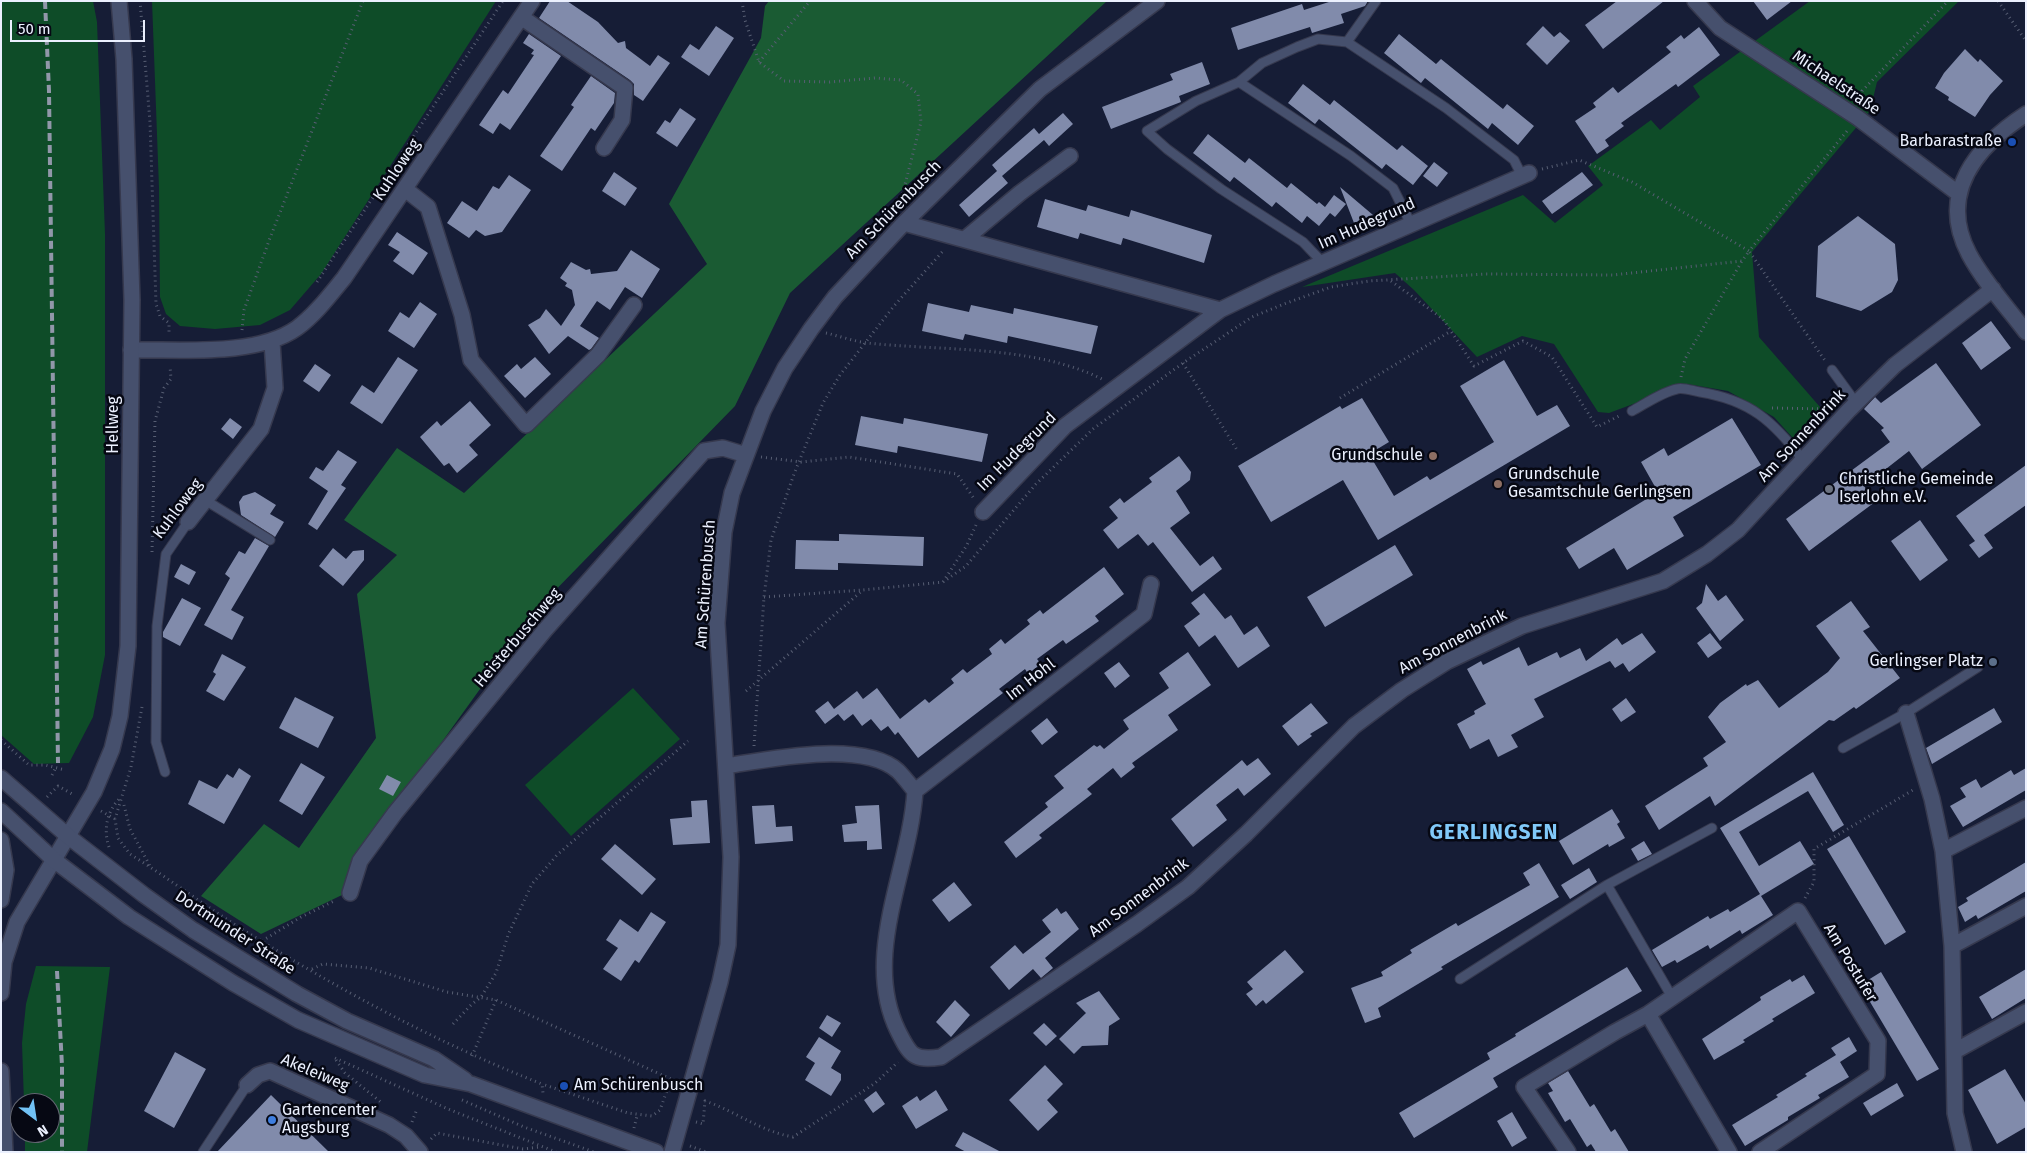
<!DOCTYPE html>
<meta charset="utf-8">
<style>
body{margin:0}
#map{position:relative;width:2027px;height:1153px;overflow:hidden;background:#161d36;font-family:"Fira Sans",sans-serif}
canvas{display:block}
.frame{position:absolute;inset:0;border:2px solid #ebf0fe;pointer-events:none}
.north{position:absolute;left:10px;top:1093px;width:50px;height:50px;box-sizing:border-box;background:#060813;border:1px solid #626571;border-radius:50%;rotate:149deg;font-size:14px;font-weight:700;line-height:20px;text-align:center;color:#ebf0fe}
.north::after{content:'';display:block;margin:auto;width:18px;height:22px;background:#71c1f5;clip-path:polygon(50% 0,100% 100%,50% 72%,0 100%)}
.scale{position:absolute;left:10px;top:20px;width:135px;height:22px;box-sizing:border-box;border:2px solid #ebf0fe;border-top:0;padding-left:6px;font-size:15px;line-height:18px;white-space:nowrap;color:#ebf0fe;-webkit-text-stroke:4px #060813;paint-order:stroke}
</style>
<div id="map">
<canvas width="2027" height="1153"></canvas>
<div class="frame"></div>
<div class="north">N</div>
<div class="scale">50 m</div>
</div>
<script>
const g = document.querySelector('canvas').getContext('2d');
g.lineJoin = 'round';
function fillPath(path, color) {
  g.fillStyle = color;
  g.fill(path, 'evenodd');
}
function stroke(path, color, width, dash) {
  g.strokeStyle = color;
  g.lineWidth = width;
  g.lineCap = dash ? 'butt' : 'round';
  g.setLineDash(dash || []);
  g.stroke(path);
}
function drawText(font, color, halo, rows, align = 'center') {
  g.font = font + ' "Fira Sans",sans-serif';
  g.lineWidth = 5;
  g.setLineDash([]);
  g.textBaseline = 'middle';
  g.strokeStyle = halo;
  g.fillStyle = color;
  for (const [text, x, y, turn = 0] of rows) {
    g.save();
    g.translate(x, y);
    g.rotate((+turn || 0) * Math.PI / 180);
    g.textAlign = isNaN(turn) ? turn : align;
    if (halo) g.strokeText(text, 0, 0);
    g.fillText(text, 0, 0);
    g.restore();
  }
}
fillPath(new Path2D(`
 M1 1H93L97 22 105 234V655L93 717 69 763 34 764 1 735Z
 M152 1H496L321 274 290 310 260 325 215 329 180 326 166 314 160 297 159 188Z
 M1810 1H1959L1877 82 1870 111 1752 252 1759 337 1827 415 1800 446 1774 417 1728 391 1687 384 1609 413 1598 412 1554 344 1522 336 1477 357 1414 290 1395 273 1302 287 1523 195 1555 223 1603 185 1588 166 1651 120 1660 130 1700 97 1693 86Z
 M633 688 680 739 571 836 525 785Z
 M36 966 110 967 87 1152H25V1133H50V1103H24L22 1043 26 1004Z`), '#0e4c28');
fillPath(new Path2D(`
 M769 1H1107L790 293 735 406 539 607 357 860 342 895 261 934 201 896 264 824 299 848 376 738 357 594 397 555 344 520 397 448 464 493 707 264 669 204 761 38 765 6Z`), '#1a5b33');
fillPath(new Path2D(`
 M550 1H567L598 22 618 43 625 41 626 48 650 66 658 55 670 63 643 101 634 95V84L630 80 539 18Z
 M1332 1H1368L1365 6 1341 14 1344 23 1312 33 1310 27 1238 50 1231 28 1302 4 1304 10Z
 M1617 1H1664L1603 49 1585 25Z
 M1753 1H1792L1767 20Z
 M716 26 734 38 709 76 681 57 690 44 699 50Z
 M1543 26 1554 37 1560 32 1570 41 1547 65 1526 44Z
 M1699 27 1720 55 1678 87 1676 84 1621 123 1624 126 1605 140 1609 146 1597 154 1575 121 1596 107 1593 103 1613 87 1618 93 1671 52 1666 47 1681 35 1684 39Z
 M529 34 561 56 510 130 500 123 493 134 479 125 503 90 508 94 534 55 531 54 534 50 523 43Z
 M1399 34 1436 64 1441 59 1503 109 1507 104 1534 126 1518 145 1492 123 1488 129 1425 78 1421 83 1384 53Z
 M1965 49 1978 62 1980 59 2003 81 1990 95 1975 117 1948 100 1949 97 1935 88 1944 73Z
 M1202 62 1210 84 1179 96 1181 102 1111 129 1102 107 1173 80 1170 74Z
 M591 76 615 93 614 103 595 131 591 128 562 171 540 156 574 107 571 105Z
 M1303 84 1330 105 1334 100 1397 150 1402 145 1428 166 1413 185 1386 164 1382 169 1319 119 1315 124 1288 103Z
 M680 108 696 119 677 147 656 133 665 120 670 123Z
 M1063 113 1073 124 1049 146 1044 140 1002 176 1008 183 969 217 959 205 997 171 992 165 1034 128 1039 134Z
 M1208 134 1245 163 1249 158 1287 188 1291 183 1317 204 1319 202 1325 207 1334 195 1346 204 1335 217 1330 213 1319 226 1307 216 1302 223 1276 202 1272 207 1234 177 1230 182 1193 153Z
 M1434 162 1448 173 1437 187 1423 176Z
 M614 172 637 188 625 206 602 191Z
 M1582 172 1593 185 1552 214 1542 201Z
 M509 175 531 190 502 232 485 236 476 230 469 238 447 223 462 201 477 211 493 186 499 189Z
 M1340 187 1373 215 1354 223Z
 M1045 199 1086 211 1088 205 1129 217 1131 210 1212 235 1204 263 1123 238 1121 245 1080 233 1078 239 1037 227Z
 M1858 216 1895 244 1898 280 1892 292 1861 311 1816 297 1818 246Z
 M397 232 428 253 413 275 393 261 400 252 388 245Z
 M631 250 660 269 642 298 625 287 610 310 597 301 580 326 599 338 591 349 589 350 568 336 549 354 528 325 540 318 546 309 561 326 575 305 572 290 565 286 567 283 560 278 571 262 586 270 590 269 591 274 617 271Z
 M420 302 437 314 414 348 388 331 400 312 409 318Z
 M928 303 969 312 971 305 1013 314 1014 308 1098 326 1091 354 1008 336 1007 343 965 334 963 340 922 331Z
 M1991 321 2011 348 1981 370 1962 343Z
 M398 357 418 370 382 424 350 403 362 385 374 393Z
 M535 357 551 374 525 398 504 376 517 364 521 369Z
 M1504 360 1537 416 1557 405 1570 426 1378 540 1343 480 1271 522 1238 466 1340 406 1342 409 1362 398 1389 442 1369 454 1394 496 1427 476 1430 480 1494 442 1460 386Z
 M1936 363 1981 425 1922 469 1909 451 1864 486 1875 502 1809 551 1786 519 1890 442 1881 430 1884 428 1864 409 1875 397 1881 403Z
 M315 364 331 375 319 392 303 381Z
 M470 401 491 425 469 445 478 455 457 473 449 463 444 466 420 437 437 421 441 426Z
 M861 416 903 424 904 418 988 434 982 462 898 446 897 453 855 445Z
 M230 418 242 427 233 439 221 429Z
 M1732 418 1761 465 1673 517 1684 536 1627 570 1614 548 1579 569 1566 548 1658 492 1641 462 1664 448 1668 456Z
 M338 450 357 462 341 485 346 488 317 530 308 524 328 491 309 478 316 467 323 471Z
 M1179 456 1191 472 1190 480 1176 491 1190 513 1170 528 1200 566 1213 556 1222 569 1192 592 1153 542 1148 546 1138 534 1118 549 1103 530 1118 518 1109 507 1120 498 1124 503 1152 482 1149 478Z
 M2026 465V505L1984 535 1993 548 1979 558 1969 545 1975 541 1956 516Z
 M255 492 276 505 270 514 284 522 275 537 241 515 239 502 243 496Z
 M1920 520 1948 560 1920 581 1891 541Z
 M839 534 924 537 923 566 838 563V570L795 569 796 540 839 541Z
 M255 538 269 546 231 610 244 617 232 640 204 625 230 578 225 574 239 551 245 554Z
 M1395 545 1413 575 1325 627 1307 597Z
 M333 548 346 559 353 551 364 550V560L343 586 319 566Z
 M181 564 196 572 189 585 174 577Z
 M1104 567 1124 594 1095 616 1099 621 1066 644 1063 640 1037 659 1041 664 1028 674 1025 669 999 689 1003 693 918 758 898 732 895 735 888 726 881 731 871 719 862 726 853 714 844 721 838 714 825 724 815 711 828 701 834 709 857 691 863 699 877 688 900 719 925 699 929 703 954 683 951 679 963 669 967 673 992 654 989 649 1001 639 1005 644 1030 624 1027 620 1040 610 1043 614Z
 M1706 584 1718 601 1726 595 1744 620 1720 641 1696 608 1702 603Z
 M1204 593 1225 619 1231 615 1244 635 1257 626 1270 646 1238 668 1215 635 1199 647 1184 626 1200 614 1191 603Z
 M182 598 201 608 180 646 163 637V632Z
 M1851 601 1870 627 1863 631 1900 678 1856 709 1854 707 1834 721 1829 720 1715 806 1710 796 1659 830 1645 806 1708 766 1703 758 1726 742 1708 717 1720 703 1746 684 1747 686 1758 680 1779 708 1828 672 1840 658 1816 626Z
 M1642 633 1656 652 1629 672 1623 663 1615 668 1610 661 1534 699 1544 717 1511 735 1518 747 1498 757 1489 739 1470 749 1457 724 1475 714 1474 711 1486 704 1467 669 1481 661 1483 665 1519 647 1528 666 1557 652 1560 658 1580 648 1586 661 1617 638 1622 645Z
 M1710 633 1722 648 1708 658 1697 643Z
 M1188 652 1211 685 1168 715 1178 730 1132 763 1135 767 1121 778 1113 768 1087 789 1092 794 1039 835 1042 838 1016 858 1004 842 1048 807 1045 803 1064 788 1054 776 1094 745 1097 747 1100 745 1104 749 1129 729 1123 720 1169 688 1159 673Z
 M222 654 246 667 224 701 206 691 216 674 213 672Z
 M1119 662 1130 676 1115 688 1104 673Z
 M295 697 334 717 318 748 279 728Z
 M1626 698 1636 712 1621 722 1612 709Z
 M1311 703 1328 723 1310 734 1312 736 1298 746 1282 726Z
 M1994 708 2002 722 1932 764 1926 748Z
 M1047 718 1058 732 1042 745 1031 731Z
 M1258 758 1271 774 1244 796 1238 788 1216 805 1227 820 1193 847 1171 819 1242 760 1247 766Z
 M301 763 325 777 302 815 279 801Z
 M239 768 251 776 224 824 188 804 199 780 217 789 227 774 233 778Z
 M2026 768V790L1963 827 1950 806 1966 797 1960 788 1976 779 1981 788 2011 770 2014 775Z
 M1813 772 1844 825 1833 832 1808 791 1739 832 1759 866 1800 841 1814 864 1761 896 1773 915 1742 934 1740 930 1710 949 1708 945 1677 963 1675 960 1662 967 1652 950 1708 916 1710 919 1728 909 1730 912 1760 894 1720 828Z
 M387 775 401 782 393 796 379 789Z
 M707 800 710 843 673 845 670 819 692 817 691 801Z
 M774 805 776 827 792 826 793 841 755 844 752 806Z
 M879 805 882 849 867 850V841L844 842 842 825 857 823 855 806Z
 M1612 809 1620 822 1617 824 1625 838 1609 847 1608 844 1573 865 1559 841Z
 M1849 836 1906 932 1885 945 1827 849Z
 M1644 841 1652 854 1638 861 1631 849Z
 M615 844 656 879 642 895 601 859Z
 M2026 862V891L1978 919 1976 915 1965 922 1958 907 1968 901 1966 898Z
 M1539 863 1559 897 1441 967 1443 969 1378 1008 1381 1017 1365 1023 1351 988 1383 976 1381 972 1412 953 1410 950 1456 923 1458 926 1530 885 1523 873Z
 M1589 868 1597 882 1570 899 1561 885Z
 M954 882 972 905 949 922 932 900Z
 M1057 908 1061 914 1066 911 1079 929 1045 958 1053 968 1041 978 1033 969 1009 990 990 967 1015 945 1023 954 1051 932 1042 920Z
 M651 912 666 922 639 963 635 960 621 981 603 969 618 948 606 940 620 919 638 932Z
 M1285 950 1304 972 1266 1004 1263 1000 1256 1006 1246 994 1253 989 1247 982Z
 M1627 967 1642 991 1493 1078 1498 1087 1414 1138 1399 1113 1490 1059 1487 1053 1516 1036 1515 1034Z
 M2026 969V998L1992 1019 1979 997Z
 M1881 972 1939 1069 1917 1081 1860 985Z
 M1804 975 1815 993 1772 1019 1774 1021 1743 1040 1745 1042 1714 1060 1702 1039 1761 1000 1760 997 1790 979 1792 982Z
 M1099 991 1120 1019 1109 1026 1108 1045 1082 1046 1074 1054 1059 1039 1086 1013 1076 1003Z
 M955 1000 970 1015 951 1037 936 1022Z
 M827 1015 841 1023 832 1037 819 1028Z
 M1044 1023 1057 1036 1046 1046 1033 1033Z
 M819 1037 841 1051 831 1068 841 1074V1080L831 1096 805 1080 815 1063 806 1057Z
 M1849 1037 1857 1051 1840 1062 1849 1077 1818 1095 1820 1098 1788 1117V1120L1745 1146 1732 1125 1778 1097 1776 1095 1807 1076 1805 1074 1836 1055 1831 1048Z
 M175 1052 206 1069 174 1128 144 1111Z
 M1045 1065 1063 1084 1047 1100 1058 1112 1038 1131 1009 1100Z
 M2005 1069 2026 1104V1127L1997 1144 1968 1090Z
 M1568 1071 1590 1107 1594 1104 1611 1132 1615 1129 1629 1152H1596L1591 1144 1587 1147 1570 1119 1565 1122 1548 1093 1553 1091 1548 1083Z
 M1897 1083 1904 1096 1871 1116 1863 1103Z
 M936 1090 948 1110 916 1129 902 1106 917 1096 920 1101Z
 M876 1091 885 1104 873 1113 864 1100Z
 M271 1095 329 1152H217Z
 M1512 1112 1527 1138 1512 1147 1497 1121Z
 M963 1132 1001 1152H966L955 1146Z`), '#818bab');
const service = new Path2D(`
 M1376 1 1347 42 1446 108 1514 160 1522 176
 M1239 82 1351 156 1393 188 1411 224
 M1323 263 1303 242 1221 189 1167 149 1147 131 1196 101 1239 82 1262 63 1297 47 1318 39 1347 42
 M1832 370 1856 403
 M1632 411C1645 404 1662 392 1677 389 1683 387 1693 391 1700 392 1750 400 1773 421 1803 460
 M205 500 270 540
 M1843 748 1906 713 1978 667
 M165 772 156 742 157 626 166 554 188 522
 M1607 885 1672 997
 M1460 979 1607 885 1712 828
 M203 1152 247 1085`);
const minor = new Path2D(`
 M1695 1 1720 28 1858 118 1959 194
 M521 17 625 88 622 120 604 148
 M2026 114C1977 146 1937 193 1969 254 1984 282 2007 307 2026 332
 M405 189 428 207 462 315 471 360 526 425 598 355 634 305
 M904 223 1220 310 1065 426 983 512
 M965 239 1020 193 1070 156
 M1220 310 1274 284 1529 173
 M131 350C180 349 256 357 297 328 315 315 330 295 344 278L532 1
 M188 522 261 429 275 388 272 342
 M1906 713 1932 799 1943 851 1952 946 1955 1113 1964 1152
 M726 766C770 759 863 740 898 771 904 777 910 785 915 791 910 870 861 955 898 1031 910 1055 913 1061 941 1057L1137 924 1188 887 1246 834 1354 726 1402 690 1448 661 1522 626 1663 581 1707 554 1738 530 1849 410 1895 365 1993 289
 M915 791 1144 614 1151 584
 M1943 851 2026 808
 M350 893 360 861 395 813 545 630 704 451 723 448 746 455
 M1952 946 2026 906
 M1648 1014 1729 1152
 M1955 1051 2026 1012
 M247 1085 258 1075 270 1071 389 1125 406 1136 420 1152
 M672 1152 720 982 728 945 731 857 717 623 724 532 732 493 763 411 785 368 811 329 835 297 904 223 1040 89 1157 1
 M1568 1152 1524 1087 1615 1032 1648 1014 1798 911 1878 1041 1877 1074 1760 1152`);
const tertiary = new Path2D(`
 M1 840 6 870 1 900
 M1 993 4 962 17 922 94 792 112 749 120 716 128 646 132 300 124 59 119 1
 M1 1071 5 1152`);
const secondary = new Path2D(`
 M1 778 69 837 144 895 193 930 297 994 347 1021 434 1059 465 1080
 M1 811 54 860 129 917 233 983 298 1020 425 1075 471 1084 656 1152`);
stroke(service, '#36394e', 11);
stroke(minor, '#36394e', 18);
stroke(tertiary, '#36394e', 18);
stroke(secondary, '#36394e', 18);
stroke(new Path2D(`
 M140 1 150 122 156 304 160 316 169 323V335
 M742 1 745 20 759 62 784 81 830 82 875 78 901 80 918 94 921 122 900 204
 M1998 1 2026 41
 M759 62 810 1
 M1861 101 1862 91 1948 1
 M1542 169 1579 160 1632 182 1749 251 1847 131
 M1391 281 1443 319 1474 366 1523 341 1552 357 1597 427 1621 415
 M317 282 503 1
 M242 330 244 310 270 238 363 1
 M826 333C839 336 853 341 867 343 942 351 1033 345 1102 379
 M1183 363 1237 450
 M1681 377 1685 359 1742 261
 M1340 398 1451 331
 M1772 408 1828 409
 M761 457 801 462 849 457 957 474 975 500
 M152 552 155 421 164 388 171 379 170 366
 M943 582 966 566 1036 484 1093 429 1183 363 1252 317 1284 304 1331 287 1369 281 1486 274 1613 275 1742 261 1749 251 1826 362
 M764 597 863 590
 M746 691 863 590 943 582 967 545 976 525
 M142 707 131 767 115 819 118 838 130 854C171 880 209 909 250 934 343 992 440 1044 542 1084L543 1093
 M1 740 29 765H45L65 770
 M754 746 764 597 771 540 794 474 823 403 840 375 894 306 944 250
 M52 775 55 769
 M47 797 58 786 74 795
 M124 805 130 829 150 866
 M101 811 115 819
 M109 847C103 830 107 811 120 798
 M1805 898 1814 882V849L1913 790
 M262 941 301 917 336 900
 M312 969 323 964 369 968 447 992 496 1000 671 1079 660 1110 652 1116 628 1113 542 1084
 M453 1024 471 1005 481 997 496 973 508 935 532 884 557 855 688 741
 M472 1056 496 1000
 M335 1058 448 1109 556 1152
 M336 1060 345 1073 382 1103
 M462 1100 524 1127 594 1152
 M412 1122 417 1109
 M696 1122 703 1124 705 1101C735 1111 760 1131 793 1137L874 1084 898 1062
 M634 1128 637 1116
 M431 1139 437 1133 523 1149 540 1147
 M690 1146 706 1152`), '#575e73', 3, [1, 4]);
stroke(service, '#46506d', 9);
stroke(minor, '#46506d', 15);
stroke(tertiary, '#46506d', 15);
stroke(secondary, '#46506d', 15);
stroke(new Path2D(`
 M45 1 49 91 58 763
 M57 971 62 1066V1152`), '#9197a9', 4, [8, 4]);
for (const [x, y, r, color] of [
 [2012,142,5,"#1a4fb4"],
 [1433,456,5,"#8d6e63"],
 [1498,484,5,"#8d6e63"],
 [1829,489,5,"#6b7280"],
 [1993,662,5,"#5c6f8a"],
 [564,1086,5,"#1a4fb4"],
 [272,1120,5,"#3f7fe0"]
]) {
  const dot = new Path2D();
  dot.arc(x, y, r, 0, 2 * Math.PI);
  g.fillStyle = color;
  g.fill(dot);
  stroke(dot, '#060813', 2);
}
drawText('16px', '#ebf0fe', '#060813', [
 ["Michaelstraße",1836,83,34],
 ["Kuhloweg",397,170,-56],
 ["Am Schürenbusch",894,210,-46],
 ["Im Hudegrund",1367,224,-24],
 ["Hellweg",114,425,-90],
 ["Am Sonnenbrink",1802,436,-47],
 ["Im Hudegrund",1017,452,-45],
 ["Kuhloweg",178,509,-53],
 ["Am Schürenbusch",706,584,-86],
 ["Heisterbuschweg",518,638,-50],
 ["Am Sonnenbrink",1453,642,-28],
 ["Im Hohl",1031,680,-38],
 ["Am Sonnenbrink",1139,898,-37],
 ["Dortmunder Straße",235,933,33],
 ["Am Postufer",1850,963,59],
 ["Akeleiweg",315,1073,23]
]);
drawText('16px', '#ebf0fe', '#060813', [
 ["Barbarastraße",2002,142,"right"],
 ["Grundschule",1423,456,"right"],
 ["Grundschule",1508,475],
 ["Gesamtschule Gerlingsen",1508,493],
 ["Christliche Gemeinde",1839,480],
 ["Iserlohn e.V.",1839,498],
 ["Gerlingser Platz",1983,662,"right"],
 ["Am Schürenbusch",574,1086],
 ["Gartencenter",282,1111],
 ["Augsburg",282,1129]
], 'left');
g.letterSpacing = '1px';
drawText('bold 21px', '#80c9f9', '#060813', [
 ["GERLINGSEN",1494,833]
]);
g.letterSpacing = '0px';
</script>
